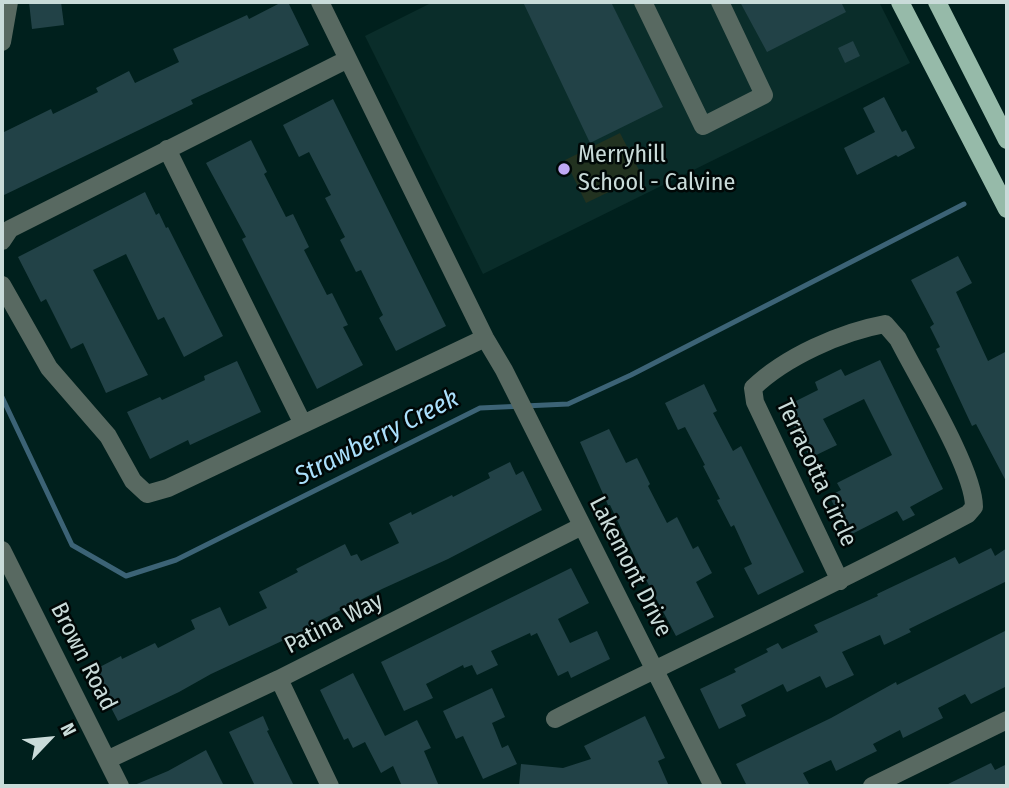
<!DOCTYPE html>
<style>
body{margin:0}
#map{position:relative;width:1009px;height:788px;overflow:hidden;background:#00201d;font-family:"Fira Sans Condensed",sans-serif}
canvas{display:block}
.frame{position:absolute;inset:0;border:4px solid #c9dbd9;pointer-events:none}
.north{position:absolute;left:14px;top:704px;width:70px;height:70px;-webkit-text-stroke:5px #000807;paint-order:stroke;rotate:64deg;font-size:19px;font-weight:700;line-height:28px;text-align:center;color:#c9dbd9}
.north::after{content:'';display:block;margin:auto;width:24px;height:32px;background:#c9dbd9;clip-path:polygon(50% 0,100% 100%,50% 72%,0 100%)}
</style>
<div id="map">
<canvas width="1009" height="788"></canvas>
<div class="frame"></div>
<div class="north">N</div>
</div>
<script>
const g = document.querySelector('canvas').getContext('2d');
g.lineJoin = 'round';
function fillPath(path, color) {
  g.fillStyle = color;
  g.fill(path, 'evenodd');
}
function stroke(path, color, width, dash) {
  g.strokeStyle = color;
  g.lineWidth = width;
  g.lineCap = dash ? 'butt' : 'round';
  g.setLineDash(dash || []);
  g.stroke(path);
}
function drawText(font, color, halo, rows, align = 'center') {
  g.font = font + ' "Fira Sans Condensed",sans-serif';
  g.lineWidth = 5;
  g.setLineDash([]);
  g.textBaseline = 'middle';
  g.strokeStyle = halo;
  g.fillStyle = color;
  for (const [text, x, y, turn = 0] of rows) {
    g.save();
    g.translate(x, y);
    g.rotate((+turn || 0) * Math.PI / 180);
    g.textAlign = isNaN(turn) ? turn : align;
    if (halo) g.strokeText(text, 0, 0);
    g.fillText(text, 0, 0);
    g.restore();
  }
}
fillPath(new Path2D(`
 M433 2H879L910 63 483 274 365 36Z`), '#0a2d2a');
fillPath(new Path2D(`
 M620 133 642 176 586 203 565 160Z`), '#223220');
stroke(new Path2D(`
 M2 397 72 545 126 576 176 560 480 408 568 404 631 375 964 204`), '#3c6376', 5);
fillPath(new Path2D(`
 M29 2H61L64 25 32 29Z
 M282 2H288L309 45 191 100 193 104 2 196V133L51 109 53 114 98 92 96 88 129 71 135 83 179 62 173 49 247 15 249 19Z
 M523 2H611L663 107 590 143Z
 M740 2H841L846 12 767 52Z
 M853 41 860 56 845 63 838 48Z
 M884 97 902 132 906 130 915 148 898 157 896 155 857 175 844 148 875 132 863 108Z
 M333 99 446 326 396 351 379 318 383 315 361 270 356 272 340 240 345 237 325 198 331 195 309 152 299 157 283 125Z
 M251 140 267 172 264 174 286 217 293 214 309 247 304 250 327 295 332 293 348 325 343 327 363 365 317 389 242 239 246 237 206 163Z
 M145 192 156 215 159 213 166 228 168 227 223 336 184 357 164 317 158 320 126 254 93 270 148 375 106 393 83 343 71 349 46 299 41 302 18 257Z
 M958 256 972 283 956 292 988 361 1007 351V483L976 424 972 426 936 349 940 347 930 327 934 324 911 280Z
 M880 360 943 489 910 507 915 515 903 521 897 511 850 535 829 496 841 490 837 483 892 455 864 399 823 419 837 445 810 458 784 407 818 390 815 382 841 369 845 376Z
 M237 361 261 412 190 445 188 440 150 459 127 412 160 397 162 400 205 380 204 376Z
 M704 384 717 411 713 413 733 451 741 446 804 572 758 595 744 568 752 564 734 525 731 527 717 500 720 499 703 466 705 465 685 427 678 430 665 403Z
 M609 429 626 463 637 458 650 484 648 486 667 523 677 517 693 549 698 546 712 573 696 582 714 617 676 636 643 574 610 505H608L580 442Z
 M510 462 516 475 523 471 542 510 448 559 382 589 311 625 312 627 211 674 179 692 118 721 92 671 121 656 122 659 155 643 158 648 195 629 191 620 220 607 229 626 267 608 259 592 298 572 296 569 345 544 351 556 357 554 361 561 399 543 389 523 411 512 412 515 452 495 453 497 490 478 488 473Z
 M991 548 995 556 1007 548V581L909 629 911 632 884 645 880 635 842 652 854 675 826 688 820 676 787 692 783 684 741 705 746 716 719 729 700 689 736 672 734 669 768 652 766 649 778 643 782 649 818 632 814 625 878 596 877 594 955 557 959 564Z
 M571 568 589 603 558 619 570 643 597 631 610 659 571 678 568 671 558 676 537 633 531 636 530 633 491 651 498 665 477 675 472 665 464 668 463 665 426 684 433 698 404 711 381 662Z
 M1007 630V686L971 704 965 694 938 708 943 718 903 738 900 730 873 744 877 751 836 771 831 760 803 773 810 786H747L736 764 831 718 896 682 897 685Z
 M353 673 385 736 417 720 431 748 424 751 439 786H402L393 766 381 773 365 742 353 748 348 738 344 740 320 690Z
 M492 688 505 717 492 723 502 748 508 745 517 764 483 779 463 736 456 739 443 711Z
 M263 716 269 730 267 731 294 786H255L229 732Z
 M645 716 665 758 658 761 669 786H519L521 764 563 768 591 759 584 746Z
 M206 750 224 786H132L168 771Z
 M991 763 995 770 1007 764V786H944Z`), '#224247');
stroke(new Path2D(`
 M320 2 485 338 504 370 713 786
 M643 2 703 126 764 95 720 2
 M2 42 9 2
 M167 149 303 424
 M2 241 10 229 348 59
 M2 285 49 368 108 436 133 481 147 494 168 488 485 338
 M2 550 120 786
 M279 679 330 786
 M555 719C692 650 832 587 968 514L974 507C974 469 917 377 898 339L885 324C841 332 785 357 753 388L755 402 840 581
 M107 760 279 679 582 526
 M872 786 1007 720`), '#586961', 18);
stroke(new Path2D(`
 M900 2 1007 209
 M937 2 1007 140`), '#96baa9', 18);
for (const [x, y, r, color] of [
 [564,169,7,"#bfa9f4"]
]) {
  const dot = new Path2D();
  dot.arc(x, y, r, 0, 2 * Math.PI);
  g.fillStyle = color;
  g.fill(dot);
  stroke(dot, '#000807', 2.5);
}
drawText('24px', '#c9dbd9', '#000807', [
 ["Merryhill",578,155],
 ["School - Calvine",578,183]
], 'left');
drawText('24px', '#c9dbd9', '#000807', [
 ["Terracotta Circle",816,473,65],
 ["Lakemont Drive",630,567,63],
 ["Patina Way",334,624,-27],
 ["Brown Road",83,657,63]
]);
drawText('italic 26px', '#abe0fc', '#000807', [
 ["Strawberry Creek",377,438,-27]
]);
</script>
